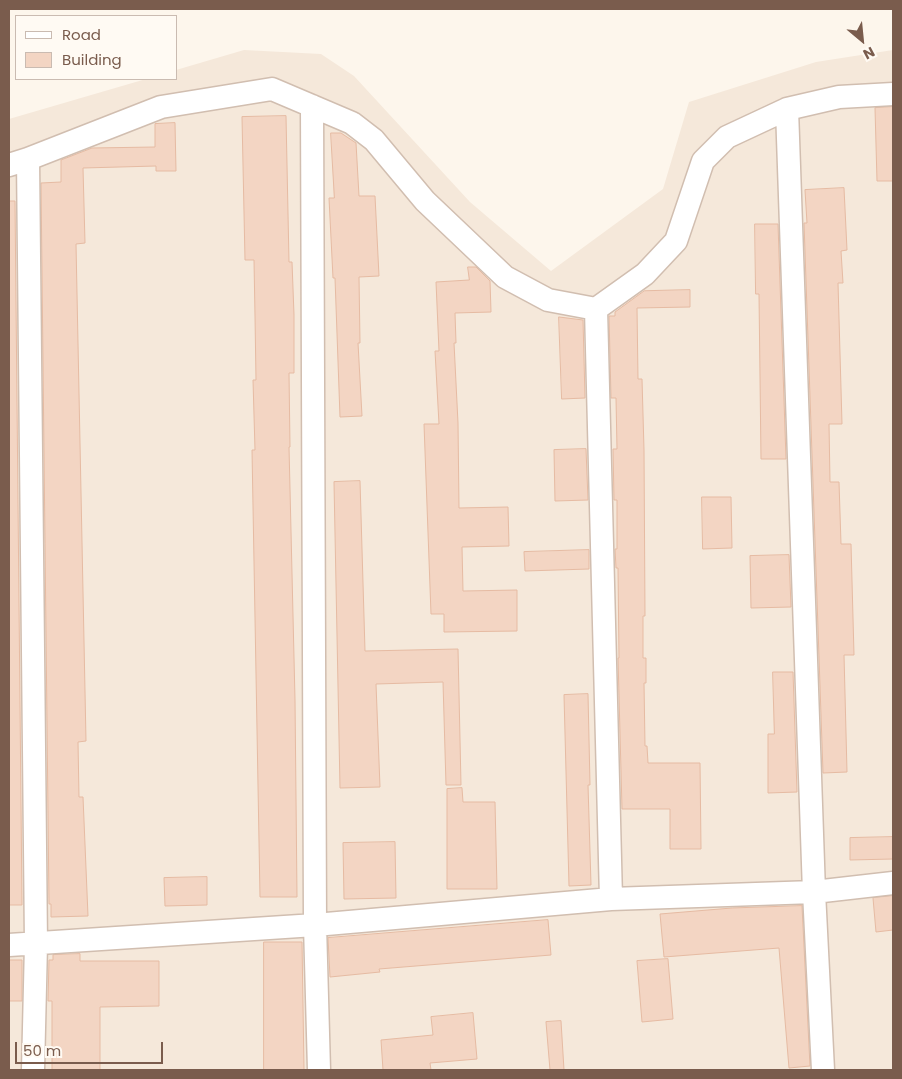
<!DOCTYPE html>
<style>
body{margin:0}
#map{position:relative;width:902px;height:1079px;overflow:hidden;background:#fdf6ec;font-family:Poppins,sans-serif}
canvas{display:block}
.frame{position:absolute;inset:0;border:10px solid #7a5c4d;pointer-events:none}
.legend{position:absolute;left:15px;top:15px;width:162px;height:65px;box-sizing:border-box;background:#fffaf3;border:1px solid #cabbb1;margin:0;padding:6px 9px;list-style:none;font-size:15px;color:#7a5c4d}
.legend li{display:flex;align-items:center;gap:10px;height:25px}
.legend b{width:25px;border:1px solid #cabbb1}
.north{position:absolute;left:837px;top:15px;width:50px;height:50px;-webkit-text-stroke:4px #fffaf3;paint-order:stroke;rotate:152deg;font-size:14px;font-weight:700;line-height:20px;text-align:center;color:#7a5c4d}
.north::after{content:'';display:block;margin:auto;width:18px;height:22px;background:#7a5c4d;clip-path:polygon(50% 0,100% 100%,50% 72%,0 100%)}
.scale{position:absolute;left:15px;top:1042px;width:148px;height:22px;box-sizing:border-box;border:2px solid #7a5c4d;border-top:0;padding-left:6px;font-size:15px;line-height:18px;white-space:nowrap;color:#7a5c4d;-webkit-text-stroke:4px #fffaf3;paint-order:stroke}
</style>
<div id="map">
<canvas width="902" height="1079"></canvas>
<div class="frame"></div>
<ul class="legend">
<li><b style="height:6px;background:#fff"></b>Road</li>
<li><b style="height:14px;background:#f3d5c3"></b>Building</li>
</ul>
<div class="north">N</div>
<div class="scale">50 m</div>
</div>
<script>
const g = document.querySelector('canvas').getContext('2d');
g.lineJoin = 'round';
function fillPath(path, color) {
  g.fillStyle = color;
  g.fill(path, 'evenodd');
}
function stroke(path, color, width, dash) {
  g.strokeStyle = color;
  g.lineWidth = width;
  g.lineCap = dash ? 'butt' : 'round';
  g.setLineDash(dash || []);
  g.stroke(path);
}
fillPath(new Path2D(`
 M244 50 321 54 354 76 470 202 551 271 663 189 689 102 816 62 893 50V1070H9V119L146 79H176V70Z`), '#f5e8da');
const building = new Path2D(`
 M893 107V181H877L875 108Z
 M286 116 289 262H292L294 315V373H289L290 447H289L295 700 297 897H260L252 450H255L253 380H256L255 316 254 260H245L242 117Z
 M175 123 176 171H156V166L83 168 85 243 76 244 86 741 78 742 79 797H83L88 916 51 917V904H49L41 183 61 182V160L92 148 155 147V124Z
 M331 133H341L356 143 359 196H375L379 276 359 277 360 343H358L362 416 340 417 335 278H333L329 198H334Z
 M844 188 847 250 841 251 843 283H838L842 424H829L830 482H839L841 544H851L854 655H844L847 772 823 773 804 223H807L805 190Z
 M9 201H15L22 905H9Z
 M755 224H778L786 459H761L759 294H756Z
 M468 267H476L490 281 491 312 455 313 456 343H454L458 423 459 508 508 507 509 546 462 547 463 591 517 590V631L444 632V614H431L424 424H439L435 351H439L436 282 469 280Z
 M690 290V307L637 308 638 379H642L644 450 645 616H643V658H646V683H644L645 746H647L648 763H700L701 849H670V809H622L618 658H619L618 568H616L615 549H617V500H614L613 449H617L616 398H611L609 316H615V312L644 291Z
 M559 317 583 320 585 398 562 399Z
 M586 449 588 500 555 501 554 450Z
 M360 481 365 651 458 649 461 785H446L443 682 376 684 380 787 340 788 334 482Z
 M702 497H731L732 548 703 549Z
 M589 550V569L525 571 524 552Z
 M789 555 791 607 751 608 750 556Z
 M773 672H793L797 792 768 793V734H774Z
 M588 694 590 785H588L591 885 569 886 564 695Z
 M462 788 463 802H495L497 889H447V789Z
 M893 837V859L850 860V838Z
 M395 842 396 898 344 899 343 843Z
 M207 877V905L165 906 164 878Z
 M893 896V930L876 932 873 898Z
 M802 906 810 1066 789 1068 779 948 664 957 660 914 732 908Z
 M548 920 551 955 379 969 380 972 330 977 328 938Z
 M264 942H302L304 1070H264Z
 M80 954V961H159V1006L100 1007V1070H52V1001H48L49 960H53V955Z
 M668 959 673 1019 642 1022 637 961Z
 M9 960H22V1001H9Z
 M473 1013 477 1059 430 1063 431 1070H383L381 1040 433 1035 431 1017Z
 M561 1021 564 1070H550L546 1022Z`);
fillPath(building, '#f3d5c3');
stroke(building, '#e6bba3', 1);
const minor = new Path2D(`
 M312 106 315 925 319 1070
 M787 109 814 892 823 1070
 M28 159 36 944 33 1070
 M9 165 28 159 161 107 272 89 352 123 374 140 425 201 505 277 548 300 596 309 645 274 676 241 703 161 727 137 787 109 839 97 893 94
 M596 309 611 899
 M9 945 315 925 611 899 814 892 893 883`);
stroke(minor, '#d1beb0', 25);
stroke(minor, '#fff', 22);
</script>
